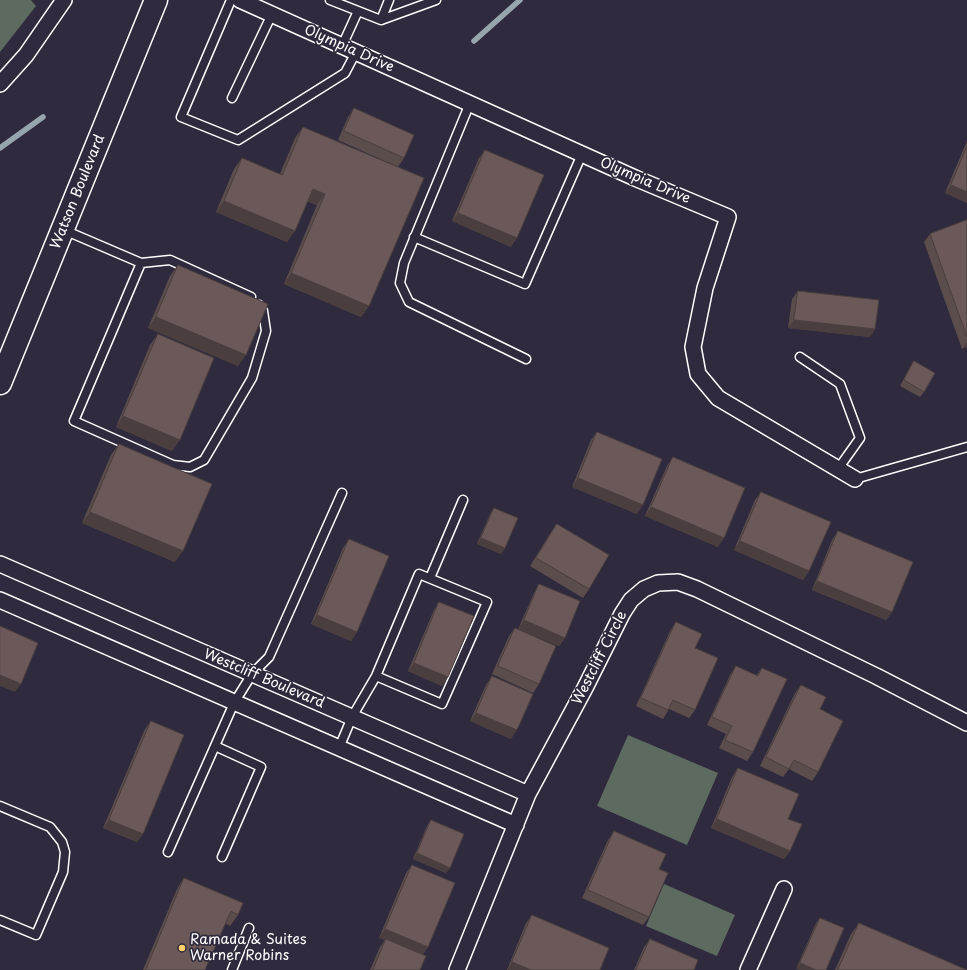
<!DOCTYPE html>
<style>
body{margin:0}
canvas{display:block;background:#2f2a3d}
</style>
<canvas width="967" height="970"></canvas>
<script>
const g = document.querySelector('canvas').getContext('2d');
g.lineJoin = 'round';
function fillPath(path, color) {
  g.fillStyle = color;
  g.fill(path, 'evenodd');
}
function stroke(path, color, width, dash) {
  g.strokeStyle = color;
  g.lineWidth = width;
  g.lineCap = dash ? 'butt' : 'round';
  g.setLineDash(dash || []);
  g.stroke(path);
}
function drawText(font, color, halo, rows, align = 'center') {
  g.font = font + ' "Playpen Sans",sans-serif';
  g.lineWidth = 3.5;
  g.setLineDash([]);
  g.textBaseline = 'middle';
  g.strokeStyle = halo;
  g.fillStyle = color;
  for (const [text, x, y, turn = 0] of rows) {
    g.save();
    g.translate(x, y);
    g.rotate((+turn || 0) * Math.PI / 180);
    g.textAlign = isNaN(turn) ? turn : align;
    if (halo) g.strokeText(text, 0, 0);
    g.fillText(text, 0, 0);
    g.restore();
  }
}
fillPath(new Path2D(`
 M0 0H31L36 6 0 52Z
 M628 735 718 773 687 845 597 806Z
 M664 884 735 915 717 956 646 926Z`), '#5d6a60');
stroke(new Path2D(`
 M474 41 520 0
 M0 148 43 117`), '#97a6ae', 5.5);
const lane = new Path2D(`
 M231 0 181 117 238 140 345 73 356 52
 M330 0 381 20 436 0
 M381 20 389 0
 M342 46 358 11
 M232 98 272 14
 M470 103 404 263 400 283 409 302 526 359
 M64 230 141 263 170 260 251 297
 M414 237 525 284 582 154
 M141 263 74 421 173 465 190 467 204 460 252 378 266 331 263 311 259 305
 M800 357 840 384 860 438 838 469
 M855 479 967 447
 M430 578 463 500
 M215 746 261 767 222 857
 M339 748 352 717 376 676 419 574 487 602 442 704 376 676
 M0 806 50 827 62 842 65 852 63 872 36 935 0 920
 M168 852 234 703 252 674 269 657 342 493
 M232 970 249 928`);
const street = new Path2D(`
 M240 0 635 178 728 217 705 288 693 347 698 374 718 398 855 479
 M0 84 26 55 64 0
 M0 564 528 794
 M0 600 516 825
 M457 970 528 794 585 688 622 614 631 600 644 589 658 583 678 582 697 589 876 676 967 723
 M748 970 784 889`);
const secondary = new Path2D(`
 M0 383 156 0`);
stroke(lane, '#fff', 11);
stroke(street, '#fff', 18);
stroke(secondary, '#fff', 25);
stroke(lane, '#2f2a3d', 8);
stroke(street, '#2f2a3d', 15);
stroke(secondary, '#2f2a3d', 22);
fillPath(new Path2D(`
 M354 108 404 158 398 167 338 140 348 117Z
 M303 127 369 306 361 317 284 284 317 205 307 201 287 242 216 212 234 169 242 158 280 174 295 138Z
 M967 141V203L945 193Z
 M485 150 511 247 452 221 479 158Z
 M967 220V347L962 349 924 242 930 234Z
 M178 265 238 366 148 328 170 276Z
 M798 291 875 329 870 337 788 328 792 299Z
 M158 334 172 451 116 427 150 345Z
 M914 361 924 392 920 397 900 386 910 367Z
 M597 432 637 514 572 487 591 440Z
 M119 444 175 562 82 523 111 455Z
 M673 457 718 547 645 516 667 466Z
 M761 492 809 571 803 580 734 550 755 500Z
 M494 508 505 548 501 554 477 544 490 514Z
 M557 524 589 589 583 598 530 566 551 532Z
 M838 531 892 612 886 620 812 590 832 540Z
 M349 539 357 632 351 641 311 624 343 548Z
 M539 584 565 638 559 646 518 629 534 593Z
 M439 602 448 677 442 686 408 671 434 610Z
 M676 622 695 648V710L689 718 669 709 663 719 636 706 670 631Z
 M515 628 539 684 533 693 492 674 509 636Z
 M736 666 756 676 762 668 753 752 747 761 719 748 726 734 707 725 730 675Z
 M492 676 511 739 470 721 486 685Z
 M801 685 820 709 818 772 812 781 789 769 783 777 760 766 795 693Z
 M151 721 143 834 137 842 103 828 145 729Z
 M738 768 788 819 790 851 784 859 711 828 732 777Z
 M431 820 450 868 446 873 413 859 427 826Z
 M614 831 659 869 649 917 643 925 582 898 608 840Z
 M412 865 428 947 423 954 420 970H370L380 947 385 940 379 938 406 873Z
 M184 878 238 915 230 926 225 923 205 970H143L177 889Z
 M532 915 600 970H507L526 923Z
 M820 918 844 928 796 969 816 923Z
 M859 923 967 970H835L851 934Z
 M650 939 694 970H634L644 947Z`), '#5b4d4c');
fillPath(new Path2D(`
 M951 185 967 192V203L945 193Z
 M313 189 325 194 317 205 305 200Z
 M224 201 295 231 287 242 216 212Z
 M458 213 517 238 511 247 452 221Z
 M291 273 369 306 361 317 284 284Z
 M156 317 246 355 238 366 148 328Z
 M794 320 875 329 870 337 788 328Z
 M967 342V347L962 349Z
 M123 416 180 440 172 451 116 427Z
 M578 478 643 505 637 514 572 487Z
 M651 507 724 538 718 547 645 516Z
 M90 512 183 551 175 562 82 523Z
 M481 538 505 548 501 554 477 544Z
 M740 541 809 571 803 580 734 550Z
 M817 581 892 612 886 620 812 590Z
 M317 615 357 632 351 641 311 624Z
 M524 620 565 638 559 646 518 629Z
 M414 663 448 677 442 686 408 671Z
 M0 675 21 684 15 692 0 686Z
 M476 713 517 730 511 739 470 721Z
 M717 819 790 851 784 859 711 828Z
 M109 820 143 834 137 842 103 828Z
 M417 853 450 868 446 873 413 859Z
 M385 929 428 947 422 956 386 939 385 940 379 938Z
 M512 962 531 970H507Z
 M800 963 816 970H799L796 969Z`), '#4a3e3e');
const building = new Path2D(`
 M354 108 414 135 404 158 344 131Z
 M303 127 424 178 369 306 291 273 325 194 313 189 295 231 224 201 242 158 282 175Z
 M967 146V192L951 185Z
 M485 150 544 175 517 238 458 213Z
 M967 220V337L930 234Z
 M178 265 268 304 246 355 156 317Z
 M798 291 879 300 875 329 794 320Z
 M158 334 214 358 180 440 123 416Z
 M914 361 935 373 924 392 904 380Z
 M597 432 662 459 643 505 578 478Z
 M119 444 212 484 183 551 90 512Z
 M673 457 745 488 724 538 651 507Z
 M761 492 831 522 809 571 740 541Z
 M494 508 518 518 505 548 481 538Z
 M557 524 609 555 589 589 536 558Z
 M838 531 913 562 892 612 817 581Z
 M349 539 389 556 357 632 317 615Z
 M539 584 580 601 565 638 524 620Z
 M439 602 474 616 448 677 414 663Z
 M676 622 702 634 695 648 718 658 695 710 673 700 668 710 641 698Z
 M0 626 38 643 21 684 0 675Z
 M515 628 556 646 539 684 498 666Z
 M736 666 758 676 762 668 787 679 753 752 725 740 732 726 712 717Z
 M492 676 533 694 517 730 476 713Z
 M801 685 826 697 820 709 843 721 818 772 794 760 789 769 766 757Z
 M151 721 184 735 143 834 109 820Z
 M738 768 799 794 788 819 802 824 790 851 717 819Z
 M431 820 464 834 450 868 417 853Z
 M614 831 666 854 659 869 668 873 649 917 588 890Z
 M412 865 455 883 428 947 385 929Z
 M184 878 243 903 238 915 231 911 205 970H146Z
 M532 915 609 948 600 970H531L512 962Z
 M820 918 844 928 826 970H816L800 963Z
 M859 923 967 970H838Z
 M386 939 426 956 420 970H373Z
 M650 939 698 960 694 970H636Z`);
fillPath(building, '#6a5958');
stroke(building, '#4a3e3e', 1);
for (const [x, y, r, color] of [
 [182,948,4,"#ffd166"]
]) {
  const dot = new Path2D();
  dot.arc(x, y, r, 0, 2 * Math.PI);
  g.fillStyle = color;
  g.fill(dot);
  stroke(dot, '#2f2a3d', 1.5);
}
drawText('14px', '#fff', '#2f2a3d', [
 ["Olympia Drive",349,49,24],
 ["Olympia Drive",645,181,23],
 ["Watson Boulevard",78,192,-68],
 ["Westcliff Circle",600,658,-63],
 ["Westcliff Boulevard",264,679,23]
]);
drawText('14px', '#fff', '#2f2a3d', [
 ["Ramada & Suites",190,940],
 ["Warner Robins",190,956]
], 'left');
</script>
